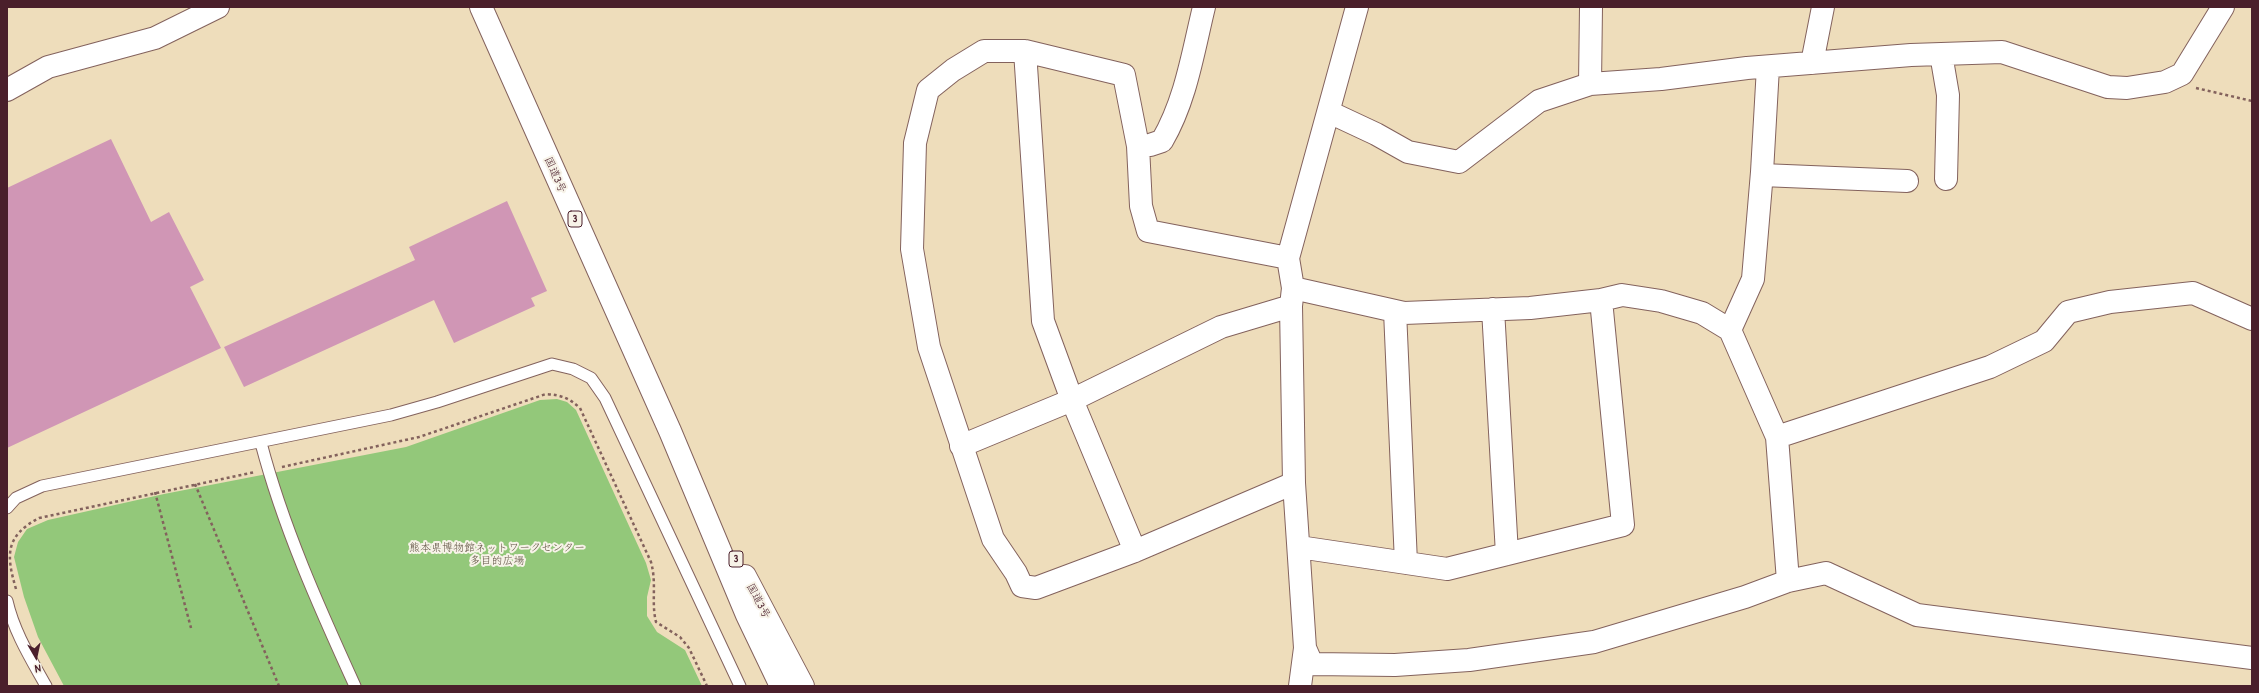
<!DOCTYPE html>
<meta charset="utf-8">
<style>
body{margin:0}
#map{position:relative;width:2259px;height:693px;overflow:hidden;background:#edb;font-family:"Patrick Hand",sans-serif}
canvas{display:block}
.frame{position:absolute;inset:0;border:8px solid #4a1f2b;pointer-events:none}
.north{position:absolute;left:16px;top:637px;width:40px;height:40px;-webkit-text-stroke:3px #f7f3e8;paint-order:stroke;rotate:171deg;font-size:11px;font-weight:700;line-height:16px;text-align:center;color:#4a1f2b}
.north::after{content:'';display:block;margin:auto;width:14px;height:18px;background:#4a1f2b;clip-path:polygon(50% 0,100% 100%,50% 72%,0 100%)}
</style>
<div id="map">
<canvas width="2259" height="693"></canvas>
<div class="frame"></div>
<div class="north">N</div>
</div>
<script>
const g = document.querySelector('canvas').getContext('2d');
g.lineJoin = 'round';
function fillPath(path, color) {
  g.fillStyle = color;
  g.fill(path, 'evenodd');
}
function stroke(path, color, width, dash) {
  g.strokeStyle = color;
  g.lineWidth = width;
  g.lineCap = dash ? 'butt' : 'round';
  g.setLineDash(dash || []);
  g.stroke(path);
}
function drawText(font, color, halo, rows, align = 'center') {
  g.font = font + ' "Patrick Hand","Klee One",sans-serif';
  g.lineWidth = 4;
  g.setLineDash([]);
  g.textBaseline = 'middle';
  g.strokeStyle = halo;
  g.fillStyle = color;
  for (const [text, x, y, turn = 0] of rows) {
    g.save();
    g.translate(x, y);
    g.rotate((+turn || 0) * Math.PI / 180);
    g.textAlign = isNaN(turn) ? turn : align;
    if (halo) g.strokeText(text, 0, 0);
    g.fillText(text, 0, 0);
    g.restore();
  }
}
fillPath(new Path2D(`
 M557 399 567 402 576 410 646 563 651 580 647 597V616L657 632 685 650 702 686H64L38 637 24 597 14 557 18 542 27 529 48 520 164 494 406 447 540 400Z`), '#93c87a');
fillPath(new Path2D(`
 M111 139 151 222 169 212 204 280 190 287 221 348 7 448V188Z
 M507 201 547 291 531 298 535 306 454 343 434 300 244 387 224 347 415 260 409 247Z`), '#d096b5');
const service = new Path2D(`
 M261 443C283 527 319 607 355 686
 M7 508 16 498 42 486 391 415 437 402 552 364 573 369 591 378 605 398 740 686
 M7 601C14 632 31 659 46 686`);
const minor = new Path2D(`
 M1204 7C1193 52 1186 100 1162 141L1150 145 1138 146 1124 75 1025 51H984L953 70 928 90 915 143 912 249 929 347 993 539 1016 573 1022 586 1036 588 1135 551 1294 483
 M1025 51 1043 321 1072 400 1135 551
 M1941 54 1948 95 1946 179
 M1812 63 1823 7
 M1590 84 1591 7
 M7 90 48 67 155 38 218 7
 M1329 112 1376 134 1408 152 1459 162 1539 101 1590 84 1661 79 1747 68 1911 55 2002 52 2108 87 2127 88 2165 82 2182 74 2223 7
 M1138 146 1141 206 1148 231 1288 258
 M1762 175 1907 181
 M1293 288 1404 313 1530 308 1601 300 1622 295 1661 301 1702 313 1730 330 1777 437 1788 581
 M1493 309 1507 554
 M1395 311 1406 563
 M1730 330 1753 279 1762 172 1768 67
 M1777 437 1990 367 2044 341 2068 312 2110 302 2193 293 2252 319
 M961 446 1072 400 1221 327 1291 306
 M1299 547 1447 569 1623 525 1601 300
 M1305 648 1312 664 1395 665 1469 660 1594 642 1745 597 1788 581 1826 573 1917 615 2252 658
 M1300 686 1305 648 1294 483 1291 306 1293 288 1288 258 1357 7`);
const trunk = new Path2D(`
 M481 7 670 431 747 615 781 686
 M745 576 803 686`);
stroke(service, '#83625d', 13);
stroke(minor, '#83625d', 24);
stroke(trunk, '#83625d', 24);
stroke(new Path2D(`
 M2196 88 2252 101
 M282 467 419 437 546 394C561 395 569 398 580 408L651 562C657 584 651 602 656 622L680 637 689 648 707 686
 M195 484 279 686
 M155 492 191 628
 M16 589C6 555 5 536 39 518L255 472`), '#83625d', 2.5, [3, 3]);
stroke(service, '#fff', 11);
stroke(minor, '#fff', 22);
stroke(trunk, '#fff', 22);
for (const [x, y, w] of [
 [575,219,14],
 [736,559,14]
]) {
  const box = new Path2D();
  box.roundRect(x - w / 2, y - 8, w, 16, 3);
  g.fillStyle = '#f7f3e8';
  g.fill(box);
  stroke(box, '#4a1f2b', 1);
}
drawText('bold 10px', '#4a1f2b', null, [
 ["3",575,219],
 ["3",736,559]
]);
drawText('11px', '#4a1f2b', '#f7f3e8', [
 ["国道3号",555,175,66],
 ["国道3号",758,601,62]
]);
drawText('11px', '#605243', '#f7f3e8', [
 ["熊本県博物館ネットワークセンター",497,548],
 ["多目的広場",497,561]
]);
</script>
